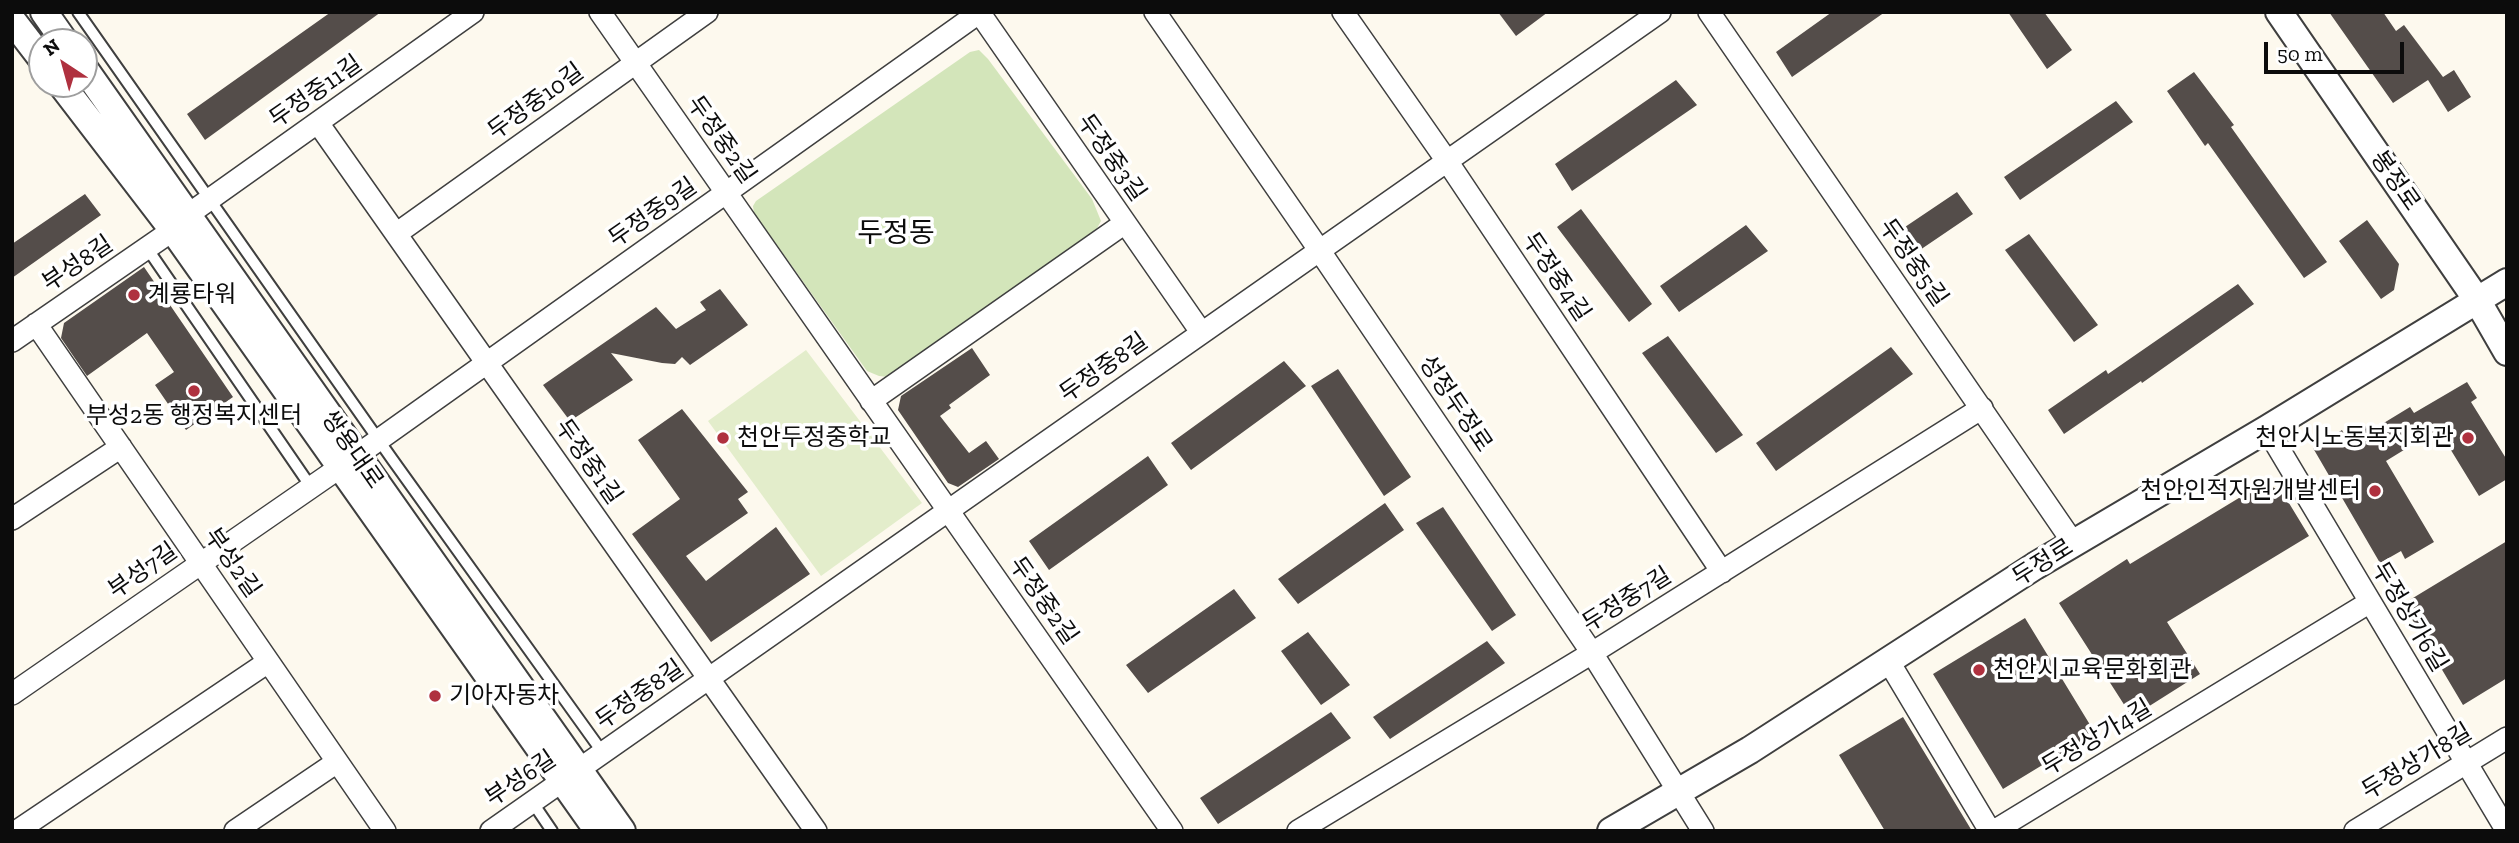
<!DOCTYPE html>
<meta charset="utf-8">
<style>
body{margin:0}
#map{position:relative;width:2519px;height:843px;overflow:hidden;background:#fdf9ee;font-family:"Zilla Slab",serif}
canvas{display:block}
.frame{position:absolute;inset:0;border:14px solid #0c0c0c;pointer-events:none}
.north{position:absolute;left:28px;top:28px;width:70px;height:70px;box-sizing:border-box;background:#fff;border:2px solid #9e9e9e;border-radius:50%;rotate:324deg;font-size:19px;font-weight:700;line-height:28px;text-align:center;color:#0c0c0c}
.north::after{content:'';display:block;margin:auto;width:24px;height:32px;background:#af313f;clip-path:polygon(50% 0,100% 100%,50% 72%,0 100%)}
.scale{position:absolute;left:2264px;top:42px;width:140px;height:32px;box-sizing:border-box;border:4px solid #0c0c0c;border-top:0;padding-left:9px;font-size:21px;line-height:24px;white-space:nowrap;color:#0c0c0c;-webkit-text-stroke:5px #fff;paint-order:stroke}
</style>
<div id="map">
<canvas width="2519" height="843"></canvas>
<div class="frame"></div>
<div class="north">N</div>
<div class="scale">50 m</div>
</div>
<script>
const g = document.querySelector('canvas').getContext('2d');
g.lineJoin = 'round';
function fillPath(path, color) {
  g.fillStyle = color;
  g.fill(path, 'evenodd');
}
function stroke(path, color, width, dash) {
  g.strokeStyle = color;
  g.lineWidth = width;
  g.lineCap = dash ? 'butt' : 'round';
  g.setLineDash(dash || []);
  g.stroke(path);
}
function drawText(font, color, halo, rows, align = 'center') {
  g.font = font + ' "Zilla Slab","Noto Sans KR",serif';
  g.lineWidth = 7;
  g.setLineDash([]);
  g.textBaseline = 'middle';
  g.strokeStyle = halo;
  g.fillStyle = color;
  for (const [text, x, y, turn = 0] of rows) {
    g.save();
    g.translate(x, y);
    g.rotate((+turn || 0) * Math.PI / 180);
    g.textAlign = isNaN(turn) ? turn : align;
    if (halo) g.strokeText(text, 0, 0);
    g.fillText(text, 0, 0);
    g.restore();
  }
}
fillPath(new Path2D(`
 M979 50 988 59 1092 199 1101 221 1096 230 888 377 879 376 867 371 754 213 753 206 756 201 970 52Z`), '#d3e5ba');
fillPath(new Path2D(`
 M806 350 922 503 821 576 708 421Z`), '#e3edcb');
fillPath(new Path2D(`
 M331 12H381L205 140 187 114Z
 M1498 12H1548L1516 36Z
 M1832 12H1885L1792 77 1776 52Z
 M2008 12H2044L2072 50 2047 69Z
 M2329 12H2383L2396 31 2404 25 2443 77 2454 70 2471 97 2448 112 2428 80 2393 103Z
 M2194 72 2234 125 2231 127 2327 262 2304 278 2208 143 2205 146 2167 91Z
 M1676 80 1697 105 1572 191 1555 164Z
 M2116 101 2133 122 2020 200 2004 177Z
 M1957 192 1973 214 1917 252 1902 229Z
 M85 194 101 215 12 278V244Z
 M1581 209 1652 304 1629 322 1557 227Z
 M2367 220 2399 264 2394 290 2381 299 2339 241Z
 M1746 225 1768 251 1679 312 1660 286Z
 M2029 234 2098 325 2074 342 2005 250Z
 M144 267 233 397 186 430 155 385 174 372 147 333 87 376 61 338 64 323Z
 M2238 284 2254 304 2142 383 2141 381 2064 434 2048 410 2106 370 2108 374Z
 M720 289 748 325 690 365 682 357 675 364 662 363 611 353 633 380 570 421 543 385 656 307 676 329 706 310 700 302Z
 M1668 336 1743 435 1716 453 1642 353Z
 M1891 347 1913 374 1776 471 1756 443Z
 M972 348 990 375 949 405 951 408 940 416 969 453 986 441 999 459 958 487 948 483 898 410 901 396Z
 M1284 361 1306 386 1191 470 1171 443Z
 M1338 369 1411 477 1384 496 1311 386Z
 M2467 382 2477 398 2471 402 2507 460V479L2479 496 2438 429 2386 461 2434 542 2405 559 2401 551 2380 563 2313 448 2342 430 2345 436 2364 424 2369 432 2410 407 2414 413Z
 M682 409 748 492 738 499 748 513 686 556 706 581 776 527 810 574 711 642 632 534 680 499 638 440Z
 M1148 456 1168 485 1049 570 1029 541Z
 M2262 484 2281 490 2309 536 2167 622 2200 674 2132 717 2059 603 2127 559 2130 564Z
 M1385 503 1404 530 1298 604 1278 579Z
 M1443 507 1516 615 1492 631 1416 523Z
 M2507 541V678L2463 705 2403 604Z
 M1234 589 1256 618 1148 693 1126 665Z
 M2025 618 2095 733 2003 789 1933 674Z
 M1308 632 1350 685 1321 705 1281 651Z
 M1487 641 1505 663 1390 739 1373 717Z
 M1331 712 1351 738 1218 824 1200 798Z
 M1903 717 1972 831H1885L1839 755Z`), '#544d4a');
const service = new Path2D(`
 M78 12 392 459 603 753
 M147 248 311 487
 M533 803 552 831`);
const minor = new Path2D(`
 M600 12 1172 831
 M979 12 1201 332
 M1155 12 1311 238 1592 653 1703 831
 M1343 12 1447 161 1722 572
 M1709 12 2074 544
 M318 123 816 831
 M189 214 473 12
 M396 234 707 12
 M36 324 385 831
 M12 341 173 230
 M871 401 1125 223
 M2267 429 2507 831
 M356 456 980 12
 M12 519 121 447
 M1889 662 1990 831
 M12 694 339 468
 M17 831 268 662
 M235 831 337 762
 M491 831 1660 12
 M1298 831 1592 653 1982 408
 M1994 831 2370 602
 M2355 831 2507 738`);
const tertiary = new Path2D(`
 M44 12 65 42
 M2279 12 2477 300 2507 352
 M12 20 42 59
 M84 68 622 831
 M61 84 173 230 598 831
 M1611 831 1750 750 2035 566 2267 429 2507 282`);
stroke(service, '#3f3f3f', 14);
stroke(minor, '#3f3f3f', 24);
stroke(tertiary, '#3f3f3f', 30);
stroke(service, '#fff', 10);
stroke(minor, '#fff', 21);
stroke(tertiary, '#fff', 26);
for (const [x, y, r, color] of [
 [134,295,7,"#af313f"],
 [194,391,7,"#af313f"],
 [723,438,7,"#af313f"],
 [2468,438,7,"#af313f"],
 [2375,491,7,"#af313f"],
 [1979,670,7,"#af313f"],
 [435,696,7,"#af313f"]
]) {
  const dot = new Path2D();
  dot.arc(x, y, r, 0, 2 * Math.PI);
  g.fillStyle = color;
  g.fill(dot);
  stroke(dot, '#fff', 2.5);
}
drawText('24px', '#0c0c0c', '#fff', [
 ["두정중11길",316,92,-35],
 ["두정중10길",536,102,-36],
 ["두정중2길",721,140,55],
 ["두정중3길",1111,158,55],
 ["봉정로",2395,181,55],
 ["두정중9길",653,213,-35],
 ["두정중5길",1913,263,55],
 ["부성8길",78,264,-34],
 ["두정중4길",1556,277,56],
 ["두정중8길",1104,368,-35],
 ["성정두정로",1455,404,56],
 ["쌍용대로",352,450,55],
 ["두정중1길",588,462,55],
 ["부성2길",232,563,55],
 ["두정로",2043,563,-32],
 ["부성7길",143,571,-35],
 ["두정중7길",1627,600,-32],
 ["두정중2길",1043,601,55],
 ["두정상가6길",2409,617,59],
 ["두정중8길",640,695,-35],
 ["두정상가4길",2097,738,-31],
 ["두정상가8길",2417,762,-31],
 ["부성6길",521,779,-34]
]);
drawText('24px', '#0c0c0c', '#fff', [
 ["계룡타워",148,295],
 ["부성2동 행정복지센터",194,416,"center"],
 ["천안두정중학교",737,438],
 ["천안시노동복지회관",2454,438,"right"],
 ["천안인적자원개발센터",2361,491,"right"],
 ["천안시교육문화회관",1993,670],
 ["기아자동차",449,696]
], 'left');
drawText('28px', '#0c0c0c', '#fff', [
 ["두정동",896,234]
]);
</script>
